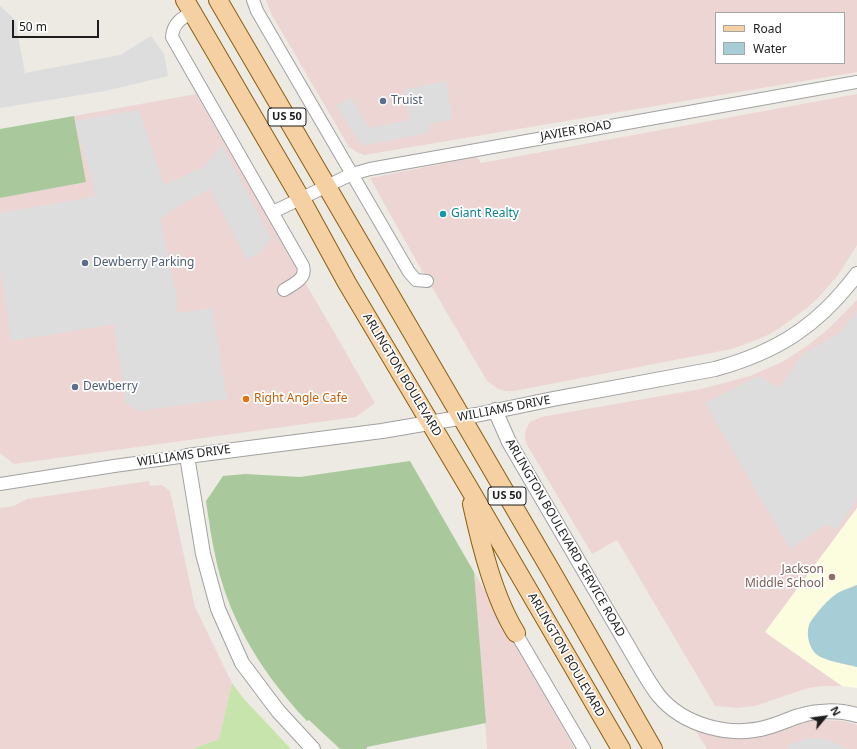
<!DOCTYPE html>
<style>
body{margin:0}
#map{position:relative;width:857px;height:749px;overflow:hidden;background:#edeae4;font-family:"Noto Sans",sans-serif}
canvas{display:block}
.legend{position:absolute;left:715px;top:12px;width:130px;height:52px;box-sizing:border-box;background:#fff;border:1px solid #a5a5a5;margin:0;padding:5px 7px;list-style:none;font-size:12px;color:#1d1d1d}
.legend li{display:flex;align-items:center;gap:8px;height:20px}
.legend b{width:20px;border:1px solid #a5a5a5}
.north{position:absolute;left:805px;top:697px;width:40px;height:40px;-webkit-text-stroke:3px #fff;paint-order:stroke;rotate:61deg;font-size:11px;font-weight:700;line-height:16px;text-align:center;color:#1d1d1d}
.north::after{content:'';display:block;margin:auto;width:14px;height:18px;background:#1d1d1d;clip-path:polygon(50% 0,100% 100%,50% 72%,0 100%)}
.scale{position:absolute;left:12px;top:20px;width:87px;height:18px;box-sizing:border-box;border:2px solid #1d1d1d;border-top:0;padding-left:5px;font-size:12px;line-height:14px;white-space:nowrap;color:#1d1d1d;-webkit-text-stroke:3px #fff;paint-order:stroke}
</style>
<div id="map">
<canvas width="857" height="749"></canvas>
<ul class="legend">
<li><b style="height:5px;background:#f4d0a2"></b>Road</li>
<li><b style="height:11px;background:#a7cdd7"></b>Water</li>
</ul>
<div class="north">N</div>
<div class="scale">50 m</div>
</div>
<script>
const g = document.querySelector('canvas').getContext('2d');
g.lineJoin = 'round';
function fillPath(path, color) {
  g.fillStyle = color;
  g.fill(path, 'evenodd');
}
function stroke(path, color, width, dash) {
  g.strokeStyle = color;
  g.lineWidth = width;
  g.lineCap = dash ? 'butt' : 'round';
  g.setLineDash(dash || []);
  g.stroke(path);
}
function drawText(font, color, halo, rows, align = 'center') {
  g.font = font + ' "Noto Sans",sans-serif';
  g.lineWidth = 3.5;
  g.setLineDash([]);
  g.textBaseline = 'middle';
  g.strokeStyle = halo;
  g.fillStyle = color;
  for (const [text, x, y, turn = 0] of rows) {
    g.save();
    g.translate(x, y);
    g.rotate((+turn || 0) * Math.PI / 180);
    g.textAlign = isNaN(turn) ? turn : align;
    if (halo) g.strokeText(text, 0, 0);
    g.fillText(text, 0, 0);
    g.restore();
  }
}
fillPath(new Path2D(`
 M266 0H857V72L364 155 355 151 349 147 272 15ZM716 13H844V63H716Z
 M196 94 375 403 356 417 14 464 0 453V198L86 182 74 116Z
 M857 94V245L838 275 818 298 807 308 781 327 766 336 732 349 514 391H506L498 389 487 381 413 255 370 178 477 157 481 163Z
 M857 300V508L767 634 842 686H824L808 688 755 706 738 708 715 706 617 540 592 554 526 443 525 438 526 429 530 422 541 417 701 389 750 376 784 361 811 343 827 330Z
 M149 481 150 486 162 485 170 491 195 607 232 683 219 739 192 749H0V508L14 506 27 499Z
 M474 572 575 749H487Z
 M821 720 844 721 857 725V749H707L695 729 796 724 809 721Z`), '#edd5d4');
fillPath(new Path2D(`
 M857 508V688L842 686 765 632Z`), '#fcfcde');
fillPath(new Path2D(`
 M232 683 244 699 291 749H192L219 739Z`), '#c8e4ad');
fillPath(new Path2D(`
 M74 116 86 182 0 198V129Z
 M410 461 474 572 486 723 367 747V749H340L309 720 307 721C265 677 231 624 217 564 212 543 209 522 206 501L223 476 245 474 300 477Z`), '#a9c99c');
fillPath(new Path2D(`
 M0 6 15 20 25 73 120 55 151 36 164 54 168 76 105 91 0 108Z
 M446 81 452 120 431 123 427 133 362 146 336 105 351 98 369 128 410 120 403 90Z
 M139 110 164 185 204 167 222 145 271 238 260 253 247 260 210 189 183 203 160 219 177 298V313L212 308 227 399 138 411 126 403 114 324 11 341 0 266V213L96 196 75 121Z
 M857 312V499L836 530 827 524 790 549 705 403 759 376 779 388 803 354 839 334Z
 M808 738 827 739 848 749H788L789 745Z`), '#ddd');
fillPath(new Path2D(`
 M857 585V667C846 664 824 661 816 654 809 647 806 635 809 625 812 618 828 599 835 595 841 590 850 588 857 585Z`), '#a7cdd7');
const minor = new Path2D(`
 M253 0 257 11 409 272 416 280 427 281
 M192 12C182 18 173 23 172 37L303 266C307 279 293 284 284 290
 M273 212 352 174 370 169 857 82
 M0 484 114 466 187 456
 M516 633 584 749`);
const tertiary = new Path2D(`
 M495 410 509 442 639 665C645 675 651 686 659 696 684 726 731 738 768 727 779 724 789 719 799 716 817 710 839 710 857 715
 M313 749 278 711 242 663 218 609 203 554 187 456 382 431 476 415 553 399 715 369C777 352 818 326 857 274`);
const primary = new Path2D(`
 M185 0 301 199 347 283 469 488 621 749
 M218 0 553 574 653 749
 M472 504C481 545 494 598 516 633`);
stroke(minor, '#a1a1a1', 14);
stroke(tertiary, '#a1a1a1', 16);
stroke(primary, '#895f0c', 20);
stroke(minor, '#fff', 12);
stroke(tertiary, '#fff', 14);
stroke(primary, '#f4d0a2', 18);
for (const [x, y, r, color] of [
 [383,101,4,"#5c6f8a"],
 [443,214,4,"#0f9aa8"],
 [85,263,4,"#5c6f8a"],
 [75,387,4,"#5c6f8a"],
 [246,399,4,"#e8710a"],
 [832,577,4,"#8d6e63"]
]) {
  const dot = new Path2D();
  dot.arc(x, y, r, 0, 2 * Math.PI);
  g.fillStyle = color;
  g.fill(dot);
  stroke(dot, '#fff', 1.5);
}
for (const [x, y, w] of [
 [287,117,38],
 [507,496,38]
]) {
  const box = new Path2D();
  box.roundRect(x - w / 2, y - 9, w, 18, 3);
  g.fillStyle = '#fff';
  g.fill(box);
  stroke(box, '#1d1d1d', 1);
}
drawText('bold 11px', '#1d1d1d', null, [
 ["US 50",287,117],
 ["US 50",507,496]
]);
drawText('12px', '#4e5e75', '#fff', [
 ["Truist",391,101],
 ["Dewberry Parking",93,263],
 ["Dewberry",83,387]
], 'left');
drawText('12px', '#1d1d1d', '#fff', [
 ["JAVIER ROAD",576,131,-10],
 ["ARLINGTON BOULEVARD",402,375,59],
 ["WILLIAMS DRIVE",504,409,-11],
 ["WILLIAMS DRIVE",184,456,-8],
 ["ARLINGTON BOULEVARD SERVICE ROAD",565,538,60],
 ["ARLINGTON BOULEVARD",566,655,60]
]);
drawText('12px', '#0d838f', '#fff', [
 ["Giant Realty",451,214]
], 'left');
drawText('12px', '#c56008', '#fff', [
 ["Right Angle Cafe",254,399]
], 'left');
drawText('12px', '#785e54', '#fff', [
 ["Jackson",824,570],
 ["Middle School",824,584]
], 'right');
</script>
